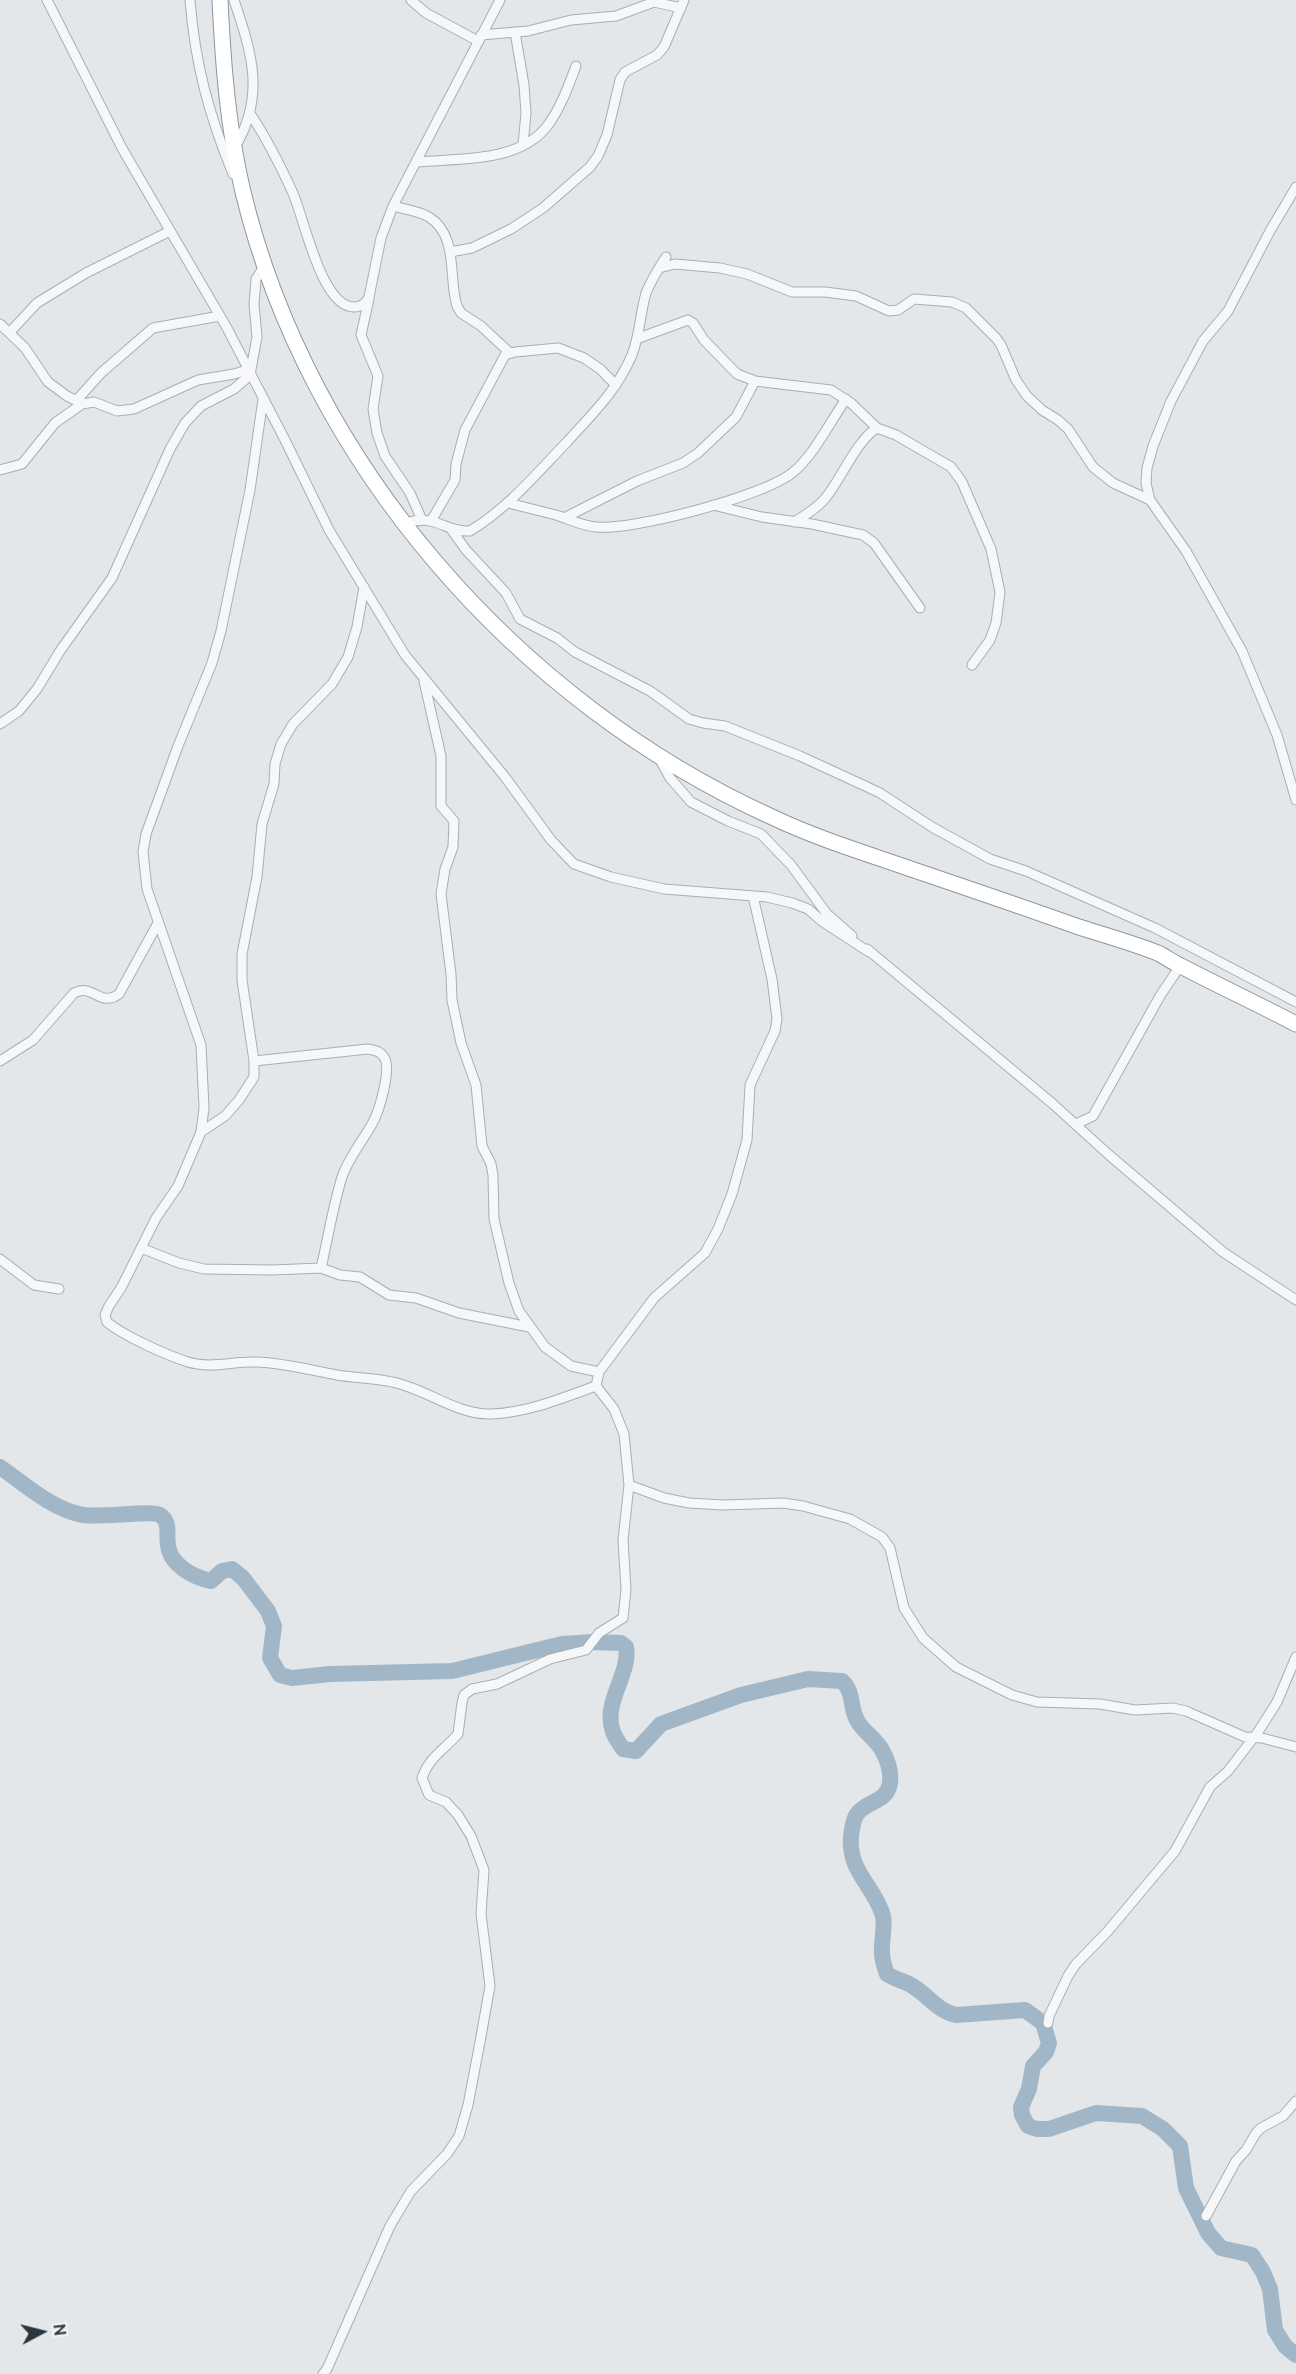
<!DOCTYPE html>
<style>
body{margin:0}
#map{position:relative;width:1296px;height:2374px;overflow:hidden;background:#e3e7ea;font-family:Ubuntu,sans-serif}
canvas{display:block}
.north{position:absolute;left:12px;top:2302px;width:60px;height:60px;-webkit-text-stroke:4px #f3f5f7;paint-order:stroke;rotate:83deg;font-size:16px;font-weight:700;line-height:24px;text-align:center;color:#2c3641}
.north::after{content:'';display:block;margin:auto;width:21px;height:27px;background:#2c3641;clip-path:polygon(50% 0,100% 100%,50% 72%,0 100%)}
</style>
<div id="map">
<canvas width="1296" height="2374"></canvas>
<div class="north">N</div>
</div>
<script>
const g = document.querySelector('canvas').getContext('2d');
g.lineJoin = 'round';
function stroke(path, color, width, dash) {
  g.strokeStyle = color;
  g.lineWidth = width;
  g.lineCap = dash ? 'butt' : 'round';
  g.setLineDash(dash || []);
  g.stroke(path);
}
stroke(new Path2D(`
 M0 1467C24 1484 53 1510 83 1515 100 1518 152 1510 160 1515 171 1522 166 1535 168 1545 170 1565 193 1577 211 1581L222 1571 232 1569 243 1578 268 1611 274 1626 270 1658 280 1675 292 1678 330 1674 452 1671 562 1644 592 1642 621 1643 626 1647C631 1674 602 1702 613 1732 615 1738 620 1744 623 1749L636 1751 661 1724 741 1695 808 1679 842 1681C855 1693 849 1708 858 1722 864 1732 876 1739 882 1750 890 1764 897 1789 879 1799 871 1804 863 1806 857 1814 853 1819 852 1830 851 1836 848 1873 875 1886 883 1916 885 1926 882 1937 882 1948 881 1957 884 1966 887 1974 894 1979 902 1980 909 1984 927 1993 935 2010 956 2015L1025 2010 1043 2023 1049 2043 1046 2052 1033 2066 1029 2089 1021 2107 1022 2115 1028 2126 1037 2129H1049L1096 2113 1142 2116 1163 2129 1180 2146 1186 2188 1208 2233 1221 2248 1252 2255 1263 2272 1270 2289 1275 2330 1285 2346 1296 2355`), '#a1b7c7', 16);
const minor = new Path2D(`
 M47 0 123 150 227 328 285 440 329 530 405 655 505 777 551 840 574 864 611 877 664 889 767 897 792 903 808 909 823 922 869 952
 M190 0C195 64 209 115 233 174
 M234 0C252 54 266 96 234 149
 M411 0 426 13 478 41
 M515 32 524 85 526 113 523 145
 M481 35 528 31 571 20 616 16 654 2 681 8
 M251 115C267 139 280 165 292 191 304 216 321 309 355 307 363 306 366 303 369 297L381 238 393 206 500 0
 M417 162C459 158 520 163 548 125 561 107 568 87 576 66
 M1296 187 1270 231 1228 311 1203 341 1171 401 1153 446 1147 468 1146 483 1150 500 1186 551 1242 651 1277 735 1296 800
 M393 206C404 209 419 211 429 217 459 236 448 278 457 306L461 313 481 326 510 353
 M450 252 472 248 511 229 543 208 590 167 598 156 607 135 620 80 625 72 657 55 664 47 684 0
 M659 268 675 264 720 268 747 274 792 292H825L856 296 889 311 898 310 914 299 952 302 966 308 996 338 1001 345 1016 380 1027 396 1042 410 1058 420 1068 429 1093 467 1113 483 1150 500
 M369 299 361 335 378 376 373 409 377 433 385 456 410 493 422 520
 M0 324 25 348 48 382 67 396 81 403
 M10 332 37 303 86 273 170 231
 M639 338 688 320 693 323 704 340 737 374 755 381 831 390 851 403 877 428
 M263 399 250 490 221 631 212 663 178 746 146 834 143 852 147 889 201 1045 204 1108 201 1132 178 1186 156 1218 121 1288 109 1306 105 1315 107 1322C124 1336 166 1355 188 1362 211 1369 233 1361 256 1362 284 1363 310 1370 337 1375 355 1378 374 1378 392 1382 425 1388 456 1415 491 1414 527 1413 562 1398 596 1386
 M76 401 101 373 153 328 220 316
 M0 470 22 464 55 423 82 404 94 402 117 411 134 409 198 380 234 374 247 370
 M508 503C524 507 540 511 556 515 569 519 582 526 596 527 632 531 764 496 792 473 813 457 830 422 846 399
 M713 505 762 517 812 524 863 535 874 543 920 608
 M564 518 637 481 683 463 698 453 736 417 755 381
 M431 521 455 480 456 464 465 430 505 355 515 352 558 348 584 358 600 369 616 385
 M794 522C806 515 819 507 827 496 842 477 857 440 877 428L896 435 951 467 962 482 991 549 1000 592 996 623 990 640 972 665
 M404 523C413 521 421 519 430 521 444 524 454 532 470 531 509 507 535 475 567 442 593 413 616 392 632 355 640 334 640 314 646 293 651 280 659 268 666 257
 M451 529 466 550 506 593 520 619 557 638 575 652 650 691 689 719 703 723 725 726 800 756 863 785 880 793 932 827 990 859 1026 871 1155 928 1296 1002
 M424 681 441 756V806L454 821 453 847 445 869 441 894 451 974 452 1000 461 1043 476 1085 482 1146 491 1164 493 1175 494 1219 509 1283 519 1311 545 1347 571 1366 599 1372
 M0 724 19 711 37 689 60 651 112 578 170 449 185 423 201 406 234 389 250 375 257 337 254 304 256 279 265 265
 M658 756 670 778 691 802 728 821 761 834 791 865 827 914 852 936
 M867 949 1053 1104 1108 1154 1223 1252 1296 1300
 M0 1061 33 1040 74 993C94 983 99 1008 119 994L158 923
 M254 1061 368 1049C374 1050 380 1051 384 1057 392 1069 379 1112 372 1124 362 1142 349 1157 342 1177 333 1206 328 1238 321 1268
 M1076 1124 1093 1116 1160 996 1180 966
 M201 1132 225 1116 239 1100 254 1077V1061L242 980V954L257 877 262 824 274 784 275 764 281 744 293 724 332 684 348 657 357 627 364 587
 M141 1248 179 1263 204 1269 272 1270 321 1268 340 1275 360 1277 389 1295 416 1298 459 1313 529 1327
 M0 1259 34 1285 59 1289
 M629 1485 664 1498 689 1503 723 1505 783 1503 803 1506 850 1519 882 1537 890 1548 904 1608 923 1638 956 1667 1012 1695 1037 1702 1100 1704 1135 1710 1173 1708 1186 1711 1245 1737 1262 1738 1296 1747
 M1048 2023 1049 2016 1068 1976 1076 1964 1107 1932 1175 1851 1210 1787 1228 1771 1258 1732 1277 1702 1296 1657
 M1206 2216 1236 2161 1246 2150 1256 2133 1261 2128 1283 2116 1296 2101
 M323 2374 327 2369 390 2226 411 2191 447 2154 459 2136 468 2105 480 2042 490 1986 481 1914 484 1870 471 1836 458 1815 446 1802 429 1795 422 1778C429 1757 444 1750 458 1734L462 1703 464 1695 472 1689 497 1684 550 1659 586 1650 599 1633 623 1618 626 1590 623 1540 629 1485 624 1434 614 1409 596 1386 599 1372 654 1298 705 1253 718 1229 732 1194 747 1140 750 1085 775 1031 777 1019 772 979 753 896`);
const trunk = new Path2D(`
 M220 0C223 64 228 129 243 192 309 465 518 702 772 817 816 838 862 852 908 868 964 887 1020 906 1076 926 1103 935 1133 943 1160 954 1167 958 1174 963 1181 966 1219 986 1258 1004 1296 1024`);
stroke(minor, '#a8aeb4', 11);
stroke(trunk, '#8c96a0', 17);
stroke(minor, '#f6f7f9', 9);
stroke(trunk, '#fff', 15);
</script>
